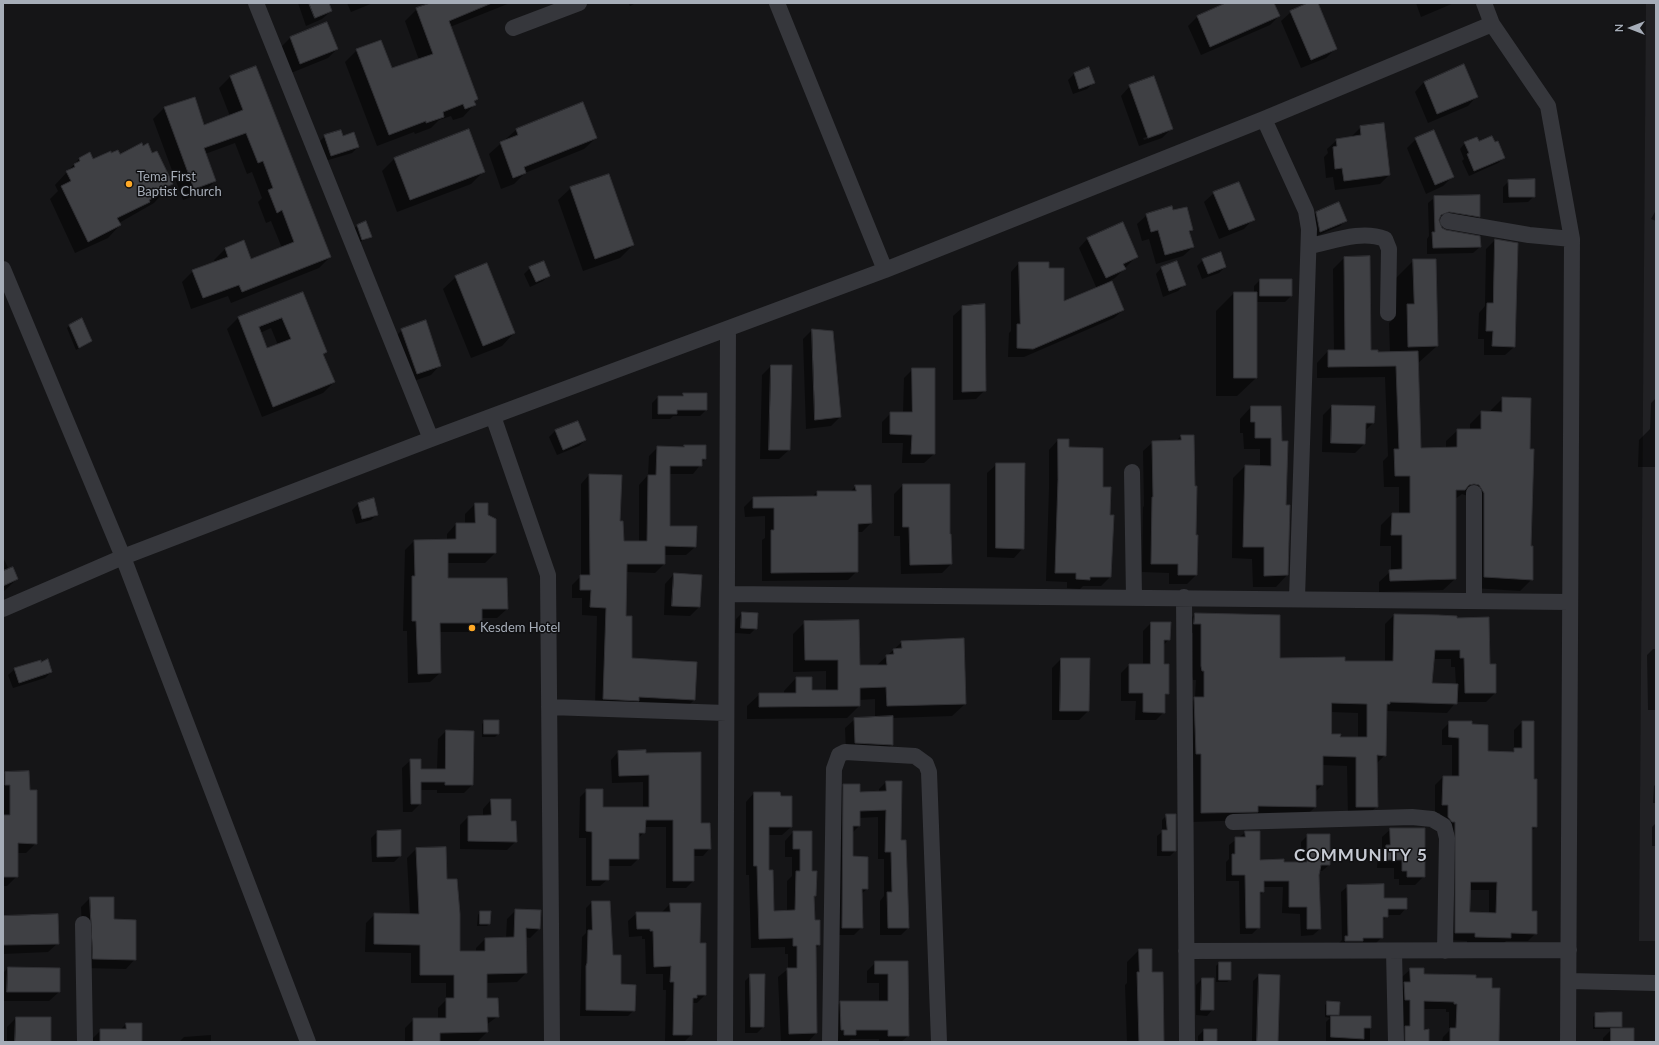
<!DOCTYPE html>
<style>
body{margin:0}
#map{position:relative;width:1659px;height:1045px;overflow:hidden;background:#151517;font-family:Lato,sans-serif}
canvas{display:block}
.frame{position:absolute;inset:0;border:4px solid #a6adb8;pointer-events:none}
.north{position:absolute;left:1611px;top:8px;width:40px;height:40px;-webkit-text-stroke:3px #101012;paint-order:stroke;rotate:270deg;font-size:11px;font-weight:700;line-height:16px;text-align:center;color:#a6adb8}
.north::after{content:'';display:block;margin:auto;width:14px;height:18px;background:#a6adb8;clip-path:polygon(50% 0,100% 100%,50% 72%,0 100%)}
</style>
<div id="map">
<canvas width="1659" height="1045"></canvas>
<div class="frame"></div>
<div class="north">N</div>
</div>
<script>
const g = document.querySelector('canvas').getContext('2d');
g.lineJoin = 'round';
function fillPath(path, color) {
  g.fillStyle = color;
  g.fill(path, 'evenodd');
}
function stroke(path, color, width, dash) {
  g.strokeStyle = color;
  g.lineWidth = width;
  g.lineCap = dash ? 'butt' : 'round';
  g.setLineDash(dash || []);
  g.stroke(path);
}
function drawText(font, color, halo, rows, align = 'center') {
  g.font = font + ' Lato,sans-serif';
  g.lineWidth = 3;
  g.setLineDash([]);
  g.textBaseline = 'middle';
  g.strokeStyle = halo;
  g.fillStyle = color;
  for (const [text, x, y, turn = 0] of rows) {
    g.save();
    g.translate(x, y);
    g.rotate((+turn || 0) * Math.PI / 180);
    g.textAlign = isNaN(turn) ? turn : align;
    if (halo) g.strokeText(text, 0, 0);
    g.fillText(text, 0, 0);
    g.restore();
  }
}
fillPath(new Path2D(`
 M1646 3H1656V941H1639Z`), '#212124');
fillPath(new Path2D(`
 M298 3H328L331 11 322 19 306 26Z
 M347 3H373L351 12Z
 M433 3H510L450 27 477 99 473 102 474 105 463 117 453 120 451 116 439 120 431 128 415 134 414 132 377 146 345 62 357 50 391 70 419 60 405 21 417 9Z
 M628 3H636L630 6Z
 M1229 3H1273L1279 16 1270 25 1201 55 1188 26 1197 17Z
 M1311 3H1316L1335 49 1326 58 1301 68 1281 21 1291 12Z
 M1416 3H1454L1421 17Z
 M327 23 337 49 328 58 291 73 281 47 290 38Z
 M1464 66 1477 96 1468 106 1428 123 1415 92 1424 82Z
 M1088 69 1093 83 1087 89 1073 94 1068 80 1074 74Z
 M230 77 330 257 319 268 231 303 228 296 191 309 182 282 193 271 215 263 214 260 225 249 244 242 251 260 282 248 271 221 266 223 258 202 262 198 252 172 247 174 235 143 205 154 215 181 204 192 183 200 153 119 164 108 194 98 203 127 230 116 219 88Z
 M1130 86 1172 128 1162 138 1139 146 1121 96ZM1162 132V134L1144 140 1143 138Z
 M582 104 596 138 584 149 525 173 514 184 501 189 489 154 516 130Z
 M1361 127 1389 175 1380 184 1335 190 1333 177 1326 178 1324 157 1328 153 1327 149 1337 140 1351 137Z
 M325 136 343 137 358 147 352 153 325 161 319 142Z
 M1416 139 1452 177 1443 186 1426 194 1407 148Z
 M1465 143H1479L1504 158 1498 163 1469 176 1462 161 1464 159 1460 149Z
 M111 154 152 155 171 184 154 203 119 223 120 225 108 238 75 253 50 199 58 191 55 185 79 159 93 161Z
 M395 158 484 171 471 184 397 212 382 171Z
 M1509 181 1534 196 1528 202 1503 203V187Z
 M571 188 633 245 620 258 583 271 558 200Z
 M1214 193 1253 219 1244 229 1219 239 1204 202Z
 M1434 197 1479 216 1473 222 1443 217 1438 219 1441 229 1480 247 1473 253 1427 254V239L1429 236 1428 203 1433 199 1434 223 1436 222Z
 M1656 210V221L1651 219Z
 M1173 212 1192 230 1189 233 1193 247 1183 256 1156 264 1149 239 1142 241 1137 224 1147 215Z
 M1316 213 1346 220 1340 226 1314 237 1310 219Z
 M366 222 371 237 360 242 354 228Z
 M1088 238 1136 257 1115 278 1106 283 1123 310 1114 318 1024 357H1008L1009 333 1011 331V272L1019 263 1048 269 1063 303 1097 289 1079 248Z
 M1495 240 1514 347 1505 355H1484V339H1478L1479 313 1485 306 1486 249Z
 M1369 257 1370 351 1377 353H1390L1389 323 1396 316 1395 279 1414 260 1437 346 1417 364 1420 449H1446V441L1458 430H1470V424L1482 412H1491V410L1503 398 1530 547 1532 579 1520 591 1473 588 1468 496 1462 494 1455 499V579L1443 590 1379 592V582L1391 571V546H1380L1381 525 1392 514H1399V487H1384L1383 461 1388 456 1385 377 1317 378V363L1328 351H1334L1333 269 1344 258Z
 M1203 260 1225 267 1219 273 1202 279 1197 266Z
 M1162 267 1184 285 1178 291 1163 297 1156 274Z
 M530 268 549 275 543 281 530 287 524 274Z
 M456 277 514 333 502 346 471 358 443 289Z
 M1260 280 1291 296 1285 302H1256V378L1237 396H1216V311L1234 293H1254V286Z
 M302 293 325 352 323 355 334 382 323 393 262 417 227 329 238 318ZM271 328 278 345 267 349 260 333Z
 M963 307 985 390 976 399 953 400V316Z
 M69 326 91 341 76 350 67 328Z
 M402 330 440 365 431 375 408 383 393 339Z
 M812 330 832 332 840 417 831 426 806 429 803 339Z
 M771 366H791L789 450 779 459H760L762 375Z
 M913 369 934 454 924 463H902L903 443H882V422L891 413H903L904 378Z
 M683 394 706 410 700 416H673L670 419H652V403L658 397H680Z
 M1656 398V467H1638L1639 440 1650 429 1651 403Z
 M1332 406 1373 423 1365 431 1364 444 1355 453 1322 452 1323 415Z
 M1251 407H1280L1287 575 1276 587H1253L1252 559 1232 558 1233 478 1245 466 1260 467V449H1244L1243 433H1240V419Z
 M578 422 585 440 579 446 557 455 549 437 555 431Z
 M1181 436 1196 575 1187 584H1169V573L1142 572 1143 507 1144 506 1143 451 1153 442 1176 441Z
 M1058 440H1068V448L1102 488 1110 577 1101 586H1083L1080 589 1067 588V582L1046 581 1049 489V450Z
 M684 446 705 459 693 474H669V527L695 547 686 555H664V564L655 573 626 572 625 617 631 659 694 700 685 709 595 708 597 616 582 615V598H572V585L581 576V484L589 475 619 522 623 542H639V485L648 475 649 456 658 447 682 448Z
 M997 464 1023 548 1014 558 987 557V473Z
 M903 485 949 535 951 564 942 573 901 574 900 536H894V494Z
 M856 486 871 523 862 532H857V571L848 580 762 581V540L765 538V516L745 517 744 507 753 498 812 497 817 492H850Z
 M358 504 377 514 371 520 356 524 352 510Z
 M475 504 487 516 495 519V553L485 563H447V579L507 609 497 618H481V622L471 632H439L440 673 430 682 408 683 407 631H403L405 550 414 541 447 540V534L456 524H465V514Z
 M3 557 9 570 17 579 3 592Z
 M674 574 699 607 690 616 664 615 665 584Z
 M742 613 756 628 750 634 735 633 736 619Z
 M1195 614 1279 659 1344 662H1385V624L1394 615 1489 665 1495 693 1486 702H1456L1447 713 1386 711 1385 755 1376 764 1377 806 1368 815 1348 816 1347 766 1322 765V785L1315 792V807L1306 816 1248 820 1192 822 1186 707 1195 698 1196 680H1193L1192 676 1193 633H1186V623ZM1433 659H1451V667H1455L1456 685 1431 684ZM1331 712 1358 713V738H1339L1331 735Z
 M805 622 859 666H876L902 642 965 704 952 716 892 718V745L882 754 846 752 845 728 855 719 875 718V699L859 700V706L847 718 747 719V706L760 694H784V691L796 678 811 691H826V671L793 672V634Z
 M1151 623 1169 639 1163 646V665L1168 693 1164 696V712L1156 720H1135L1136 701H1121V673L1129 665H1143V631Z
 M1653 649H1656V710H1648L1647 655Z
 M1061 659 1088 711 1079 720H1052V668Z
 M41 663 51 672 45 678 13 688 8 675 15 669Z
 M485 721H498V734L495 737H482V724Z
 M1450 722 1487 752 1511 753 1514 750V730L1522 722 1536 827 1531 831 1532 912 1536 933 1528 941H1506L1502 945H1467V941L1447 940 1440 813H1435V785L1443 777H1452V745H1442V730ZM1469 890H1489V913H1469Z
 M446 731 472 785 464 793H437V790H420V804L412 812H403L402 768 411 760 420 770H437L438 739Z
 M618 752 645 754 700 824 710 848 703 856H693V881L686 888H666V827H644V832L638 839V859L631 866H608V879L600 886H586V838H579L580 797 587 790 602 808H643V782L612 783 611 760Z
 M5 773 29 791 36 843 26 853H17V876L7 886H3V775Z
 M886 782 900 841 908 928 901 935H880V901L884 896V859H878V817L859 818V826L852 833V857L867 889 861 894 862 927 854 935H835L836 793 844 785 859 793 879 792V789Z
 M1656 784V803H1653L1654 786Z
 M754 793 791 827 782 835H768V871L773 912 787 911V881L792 876V857H785V841L793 832 811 872 815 895 813 897 814 921 819 945 815 949 816 1033 808 1042H781L778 977 788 969V954H785V947L751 948 749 875H746V802Z
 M491 800H510V822L516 841 507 850 460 849V825L468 817 483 816V809Z
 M1167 815 1175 851 1170 856H1157V836L1162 832V820Z
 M1656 823V846H1652V827Z
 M1391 829 1424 876 1415 885H1399V879H1394V868H1377L1378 854 1382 850V837Z
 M377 832 400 856 394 862H372L371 838Z
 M1246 832 1259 861 1301 863V842L1308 835 1329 865 1322 871H1319L1320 929 1313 935 1301 936 1300 914 1282 913 1283 887H1263V892L1259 896V927L1252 934H1240L1239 881H1226V862L1229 859V845Z
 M416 849 446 880 459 952H476V948L485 939 506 938 507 919 516 910 539 929 530 938 525 937 526 973 517 982 486 983V999L498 1016 486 1025 487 1032 478 1041 405 1042V1028L414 1019H438V1008L446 1000V983H411V953L365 952 366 923 375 914 410 915 407 858Z
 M1348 886 1406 908 1400 915H1387L1382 922V937L1375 944 1339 943 1342 940 1341 892Z
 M90 898 113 920 135 959 126 969 84 968 81 907Z
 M592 902H609L612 956 620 985 634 1010 628 1016H580L582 937 586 933V908Z
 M670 904 705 995 697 1003H692L691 1035 684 1042H665L666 990H663V974H646L645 939H642V936L629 937 628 921 637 913 662 912Z
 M480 912 489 924 487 926H477L478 915Z
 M3 917 58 943 48 952 3 954Z
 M1139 950 1163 1042H1127L1125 985 1127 983V962Z
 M876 962H907L908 1036 901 1042H879V1039H851L848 1042H835L831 1011 841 1002H879V983H867V971Z
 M1219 963 1230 980 1227 982H1216V966Z
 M8 968 59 992 49 1001H3V973Z
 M1411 969 1423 975 1475 979 1491 989 1499 1042H1442L1443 1037 1449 1031V1012H1446V1009H1423V1031L1428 1042H1397L1402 977Z
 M751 975 763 1027 757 1033H745V981Z
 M1259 975 1278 1042H1252L1253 981Z
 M1202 979 1213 1009 1207 1016 1196 1015V985Z
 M1328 1002 1338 1015 1337 1017H1370V1042H1326V1022L1330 1018 1325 1017V1005Z
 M1596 1014 1621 1026 1618 1029 1633 1042H1603V1038L1612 1029H1593V1017Z
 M16 1018 50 1042H7V1027Z
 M126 1024 141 1042H91V1040L101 1030H120Z
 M1204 1030 1216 1042H1198V1036Z
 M211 1035V1042H179L184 1037Z`), '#0007');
const building = new Path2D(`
 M309 3H329L332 11 315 18Z
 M431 3H492L449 21 478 99 474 101 476 105 465 109 463 104 443 112 444 117 426 123V121L389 135 356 49 381 40 392 68 433 54 416 8Z
 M1226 3H1274L1280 16 1210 47 1197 16Z
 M1308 3H1318L1337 49 1311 60 1290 11Z
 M327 22 338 49 300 64 290 37Z
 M1464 64 1478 97 1437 114 1424 82Z
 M256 66 331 257 242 292 239 285 203 298 192 270 228 257 225 248 244 240 251 259 294 242 282 210 277 213 268 190 273 188 263 161 258 163 246 133 204 148 216 181 194 189 164 107 195 97 204 125 243 110 230 76Z
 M1089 67 1095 83 1079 89 1074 73Z
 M1154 76 1173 129 1148 138 1129 85Z
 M583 102 597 138 524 167 526 173 513 178 500 142 518 135 516 129Z
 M1384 123 1390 175 1344 181 1342 168 1335 169 1333 147 1337 146 1336 139 1361 135 1360 126Z
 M469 129 485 172 410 200 394 158Z
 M341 130 343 136 354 132 359 147 331 156 324 135Z
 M1434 130 1454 177 1435 185 1415 138Z
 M1492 136 1495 142 1498 141 1505 158 1474 171 1467 154 1469 153 1464 142 1477 137 1479 141Z
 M142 143 143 146 148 143 152 153 157 151 173 184 166 187 168 191 149 200 150 202 117 218 121 225 88 242 61 186 71 181 66 171 75 167 74 164 80 161 79 158 90 152 93 159 111 151V153L118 150 120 154Z
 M609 174 634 245 595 259 570 187Z
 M1535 179V197H1509L1508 180Z
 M1239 182 1255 220 1229 230 1213 192Z
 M1480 195V217L1449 212 1441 215 1439 220 1442 228 1446 230 1480 236 1481 247 1433 248 1432 232H1435L1434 196Z
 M1339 202 1347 221 1320 232 1316 212Z
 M1172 206 1173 210 1187 207 1193 230 1189 231 1194 247 1165 255 1158 230 1151 232 1146 214Z
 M366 221 372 237 362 240 357 225Z
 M1123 222 1138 257 1123 264 1126 269 1106 278 1087 238Z
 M1495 239 1518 243 1515 347 1492 346 1493 331H1486L1487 303H1493Z
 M1221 252 1226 267 1208 274 1202 259Z
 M1370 256 1371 350H1378V352L1418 351 1421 448 1457 447V429H1481V411L1502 412V397L1531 398 1530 449H1534L1531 546H1533V580L1484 577V493L1479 485 1474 484 1469 485 1465 490H1456V579L1390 581 1389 570 1402 569V535H1391L1392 513H1410V476H1395L1394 449H1399L1396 366 1328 367V350H1345L1344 257Z
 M1413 259H1436L1438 346 1408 347 1407 304H1414Z
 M544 261 550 276 536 282 529 267Z
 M1177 261 1186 285 1169 291 1161 267Z
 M1019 262H1049V268H1064V301L1112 281 1124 310 1033 349 1017 348V324H1020Z
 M487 263 515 333 483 346 455 276Z
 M1260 279H1292V296H1260Z
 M303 292 327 352 323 354 335 382 273 407 238 317ZM282 318 291 339 267 348 259 327Z
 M1234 292H1257V378H1234Z
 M985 304 986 391 962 392V306Z
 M82 318 92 341 79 348 69 325Z
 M426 320 441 366 417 374 401 329Z
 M812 329 833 331 841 417 815 420Z
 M771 365H792L790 450H769Z
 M912 368H935V454H911L912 435 890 434V412H912Z
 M683 393H707V410H677V414H658V396H683Z
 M1332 405 1375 406 1374 423H1366L1365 444 1331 443Z
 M1251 406H1281L1282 441H1288L1286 505H1290L1288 575 1264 576V547H1243L1245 465 1271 466V438H1255V422H1251Z
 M578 421 586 440 563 450 555 430Z
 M1181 435H1194L1195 486H1197L1196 535H1198L1197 575H1178V564H1151L1152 497H1153L1152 441 1181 440Z
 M1058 439H1069V447L1103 448V487H1111L1110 515H1114L1111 577H1090V580L1076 579V573H1055L1058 480Z
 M684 445H706V459H702V466H670V526H697L696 547 665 546V564H627L626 616H632V658L697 662 695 700 639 697V701L603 699 606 608 590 607 591 590H580V575H590L589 474 622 475 620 521H623L624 541H647L648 475H656L657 446 684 447Z
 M996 463H1025L1024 549 996 548Z
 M903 484H950V534H951L952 564 910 565 909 527H903Z
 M855 485H871L872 523 858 524V572L771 573V530H774V508H753V497L817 496V491H856Z
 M374 498 378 515 362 519 358 503Z
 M475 503H488V515L496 519V553H448V578H507L508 609H482V623H440L441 673 418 674 416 621H412V576H415L414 540 456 539V523H475Z
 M13 567 18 579 3 586V571Z
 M674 573 702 575 700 607 672 606Z
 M742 612 758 613 757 629 741 628Z
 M1195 613 1280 615V658L1345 657V661H1393L1394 614 1438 615 1457 616V618L1489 617 1490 664H1496V693H1465L1464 658H1460V650H1435L1432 683 1458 684 1457 704 1390 702V704H1387L1386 756 1377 755 1378 807H1356V757L1323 756V785H1316V807L1258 806V812L1201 813V754H1196L1194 697H1204V671H1202L1201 666V624H1194ZM1332 703 1367 704V737H1340L1341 734H1332Z
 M859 620 860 665H887L886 655 894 654 893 649 902 648 901 641 964 638 966 704 887 706 886 687 860 688V706L759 707V693H796V677H812V690H838V660H805L804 621Z
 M1151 622H1171L1170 640H1164V664H1169V694H1165V713L1143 712V693H1129V664H1150Z
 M1061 658H1090L1089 711H1060Z
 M48 659 52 672 19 683 14 668 41 660V662Z
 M893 716V745L855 743 854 718Z
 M484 720H499V734H484Z
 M1449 721H1472V724L1488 725V751L1514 752V748H1522V721H1534V779H1537V827H1532V911H1537V934L1511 933V938L1475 937V933H1455V822H1452L1448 817V805H1442L1443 776H1459V738L1449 737ZM1471 882H1497L1496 913 1470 912Z
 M446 730 474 731 473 785H445V782H421V804H411L410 759H421V769H445Z
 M646 750V753L701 752V823H710L711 849H694V881H673V820H646L645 833H639V859H609V880H592V832L586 831V789H603V807H649V775L619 776 618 751Z
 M29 771 30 790H37V844L18 843V877H3V815H10V785H5V772Z
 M886 781H902L901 840H906L909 928H888L887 892H892L891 852H885L886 810 860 811V826H853V856L868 857V889H862L863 928H842L843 784H860V792L886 791Z
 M754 792H780L781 796H792V827H769V870H773L774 911 795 910 796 871H800V849H793V831H812V871H817L816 896H814L815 920H820V945H816L817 1033 789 1034 787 968H797V946H793V938L759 939 757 866H754Z
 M491 799H511V821H516L517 842 468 841V816L491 815Z
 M1166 814H1176V851H1162V830H1167Z
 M1390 828H1425V877H1407V871H1402V860H1385L1386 845H1390Z
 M401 830V856L377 857V831Z
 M1245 831H1260V860L1284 859V862H1307V834H1330V865H1321L1319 875 1321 929H1307V907H1289V881H1264V892H1260V928H1246L1245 875H1232V854H1235V837H1245Z
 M446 847 447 879H457L460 914V951H485V938L514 937 515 909 541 910 540 929 526 928 527 973 487 974V998H498L499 1017H487L488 1032 440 1033V1042H413V1018H446V998H454V975H420V945L374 944V913L419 914 416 848Z
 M1384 884V898H1407V909H1388V917H1383V938H1363V941H1345V936H1348L1347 885Z
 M90 897H114V919L136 920V960L93 959Z
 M592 901H610L613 955H621V984L636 985 635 1011 586 1010V966L587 963 588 930H592Z
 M670 903H701L700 943H706V995H697V998H693L692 1035H673L674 982H670L671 966 654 967 653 931H650V929H637L636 912H670Z
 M480 911H491L490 924H480Z
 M58 914 59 944 3 945V916Z
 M1139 949H1152V972H1163L1164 1042H1139L1137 972H1139Z
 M875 961H908L909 1036H888V1030H856V1035H844V1030H841L840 1001H888V974H875Z
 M1219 962H1231V980H1219Z
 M8 967 60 968V992H7Z
 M1410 968H1424V974L1476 975V978H1492V988H1500L1499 1042H1450V1028H1456L1457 1004H1454V1002L1424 1001V1030L1429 1029V1042H1405V1026H1410V1000H1405L1404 982H1410Z
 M750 974H765L764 1027H751Z
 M1259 974 1280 975 1278 1042H1257Z
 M1202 978H1214V1010H1201Z
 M1327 1001 1340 1002 1339 1015H1327Z
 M1609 1012H1622V1027H1595V1013Z
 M1331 1016H1371V1028H1364V1039L1331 1037Z
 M16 1017H51V1042H15Z
 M126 1023H142V1042H100V1029H126Z
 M1611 1028H1634V1042H1611Z
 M1204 1029H1217V1042H1204Z`);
fillPath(building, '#3f4044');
stroke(building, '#2f2f33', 1);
stroke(new Path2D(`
 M256 3 431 439
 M777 3 885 270
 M1492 24 1548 106 1572 239 1568 1042
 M513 28 579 3
 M1264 119 1306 211 1309 229 1297 598
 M1448 221 1529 235 1572 239
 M1310 246C1334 241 1361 230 1385 239L1389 249 1388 313
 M3 269 123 557 308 1042
 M493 416 548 575 552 1042
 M1132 472 1134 597
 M727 594 1570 602
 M1184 597 1187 1042
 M1474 600V493
 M3 609 123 557 431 439 885 270 1264 119 1492 24 1484 3
 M549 707 726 713
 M1233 822 1412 817 1432 819 1444 826 1447 838 1445 951
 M83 924 85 1042
 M1186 951 1569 950
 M1394 951 1396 1042
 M1569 981 1656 983
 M725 1042 728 329
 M830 1042 834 769 839 755 845 752 915 756 926 764 929 772 939 1042`), '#36373c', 16);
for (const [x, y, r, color] of [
 [129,184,4,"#ffa926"],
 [472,628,4,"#ffa926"]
]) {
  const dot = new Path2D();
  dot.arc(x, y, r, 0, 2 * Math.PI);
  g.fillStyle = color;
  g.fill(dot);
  stroke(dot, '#101012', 1.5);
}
drawText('13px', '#a6adb8', '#101012', [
 ["Tema First",137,177],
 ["Baptist Church",137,192],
 ["Kesdem Hotel",480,628]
], 'left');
g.letterSpacing = '1px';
drawText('bold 17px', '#c7cbd4', '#101012', [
 ["COMMUNITY 5",1361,856]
]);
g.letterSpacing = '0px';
</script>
